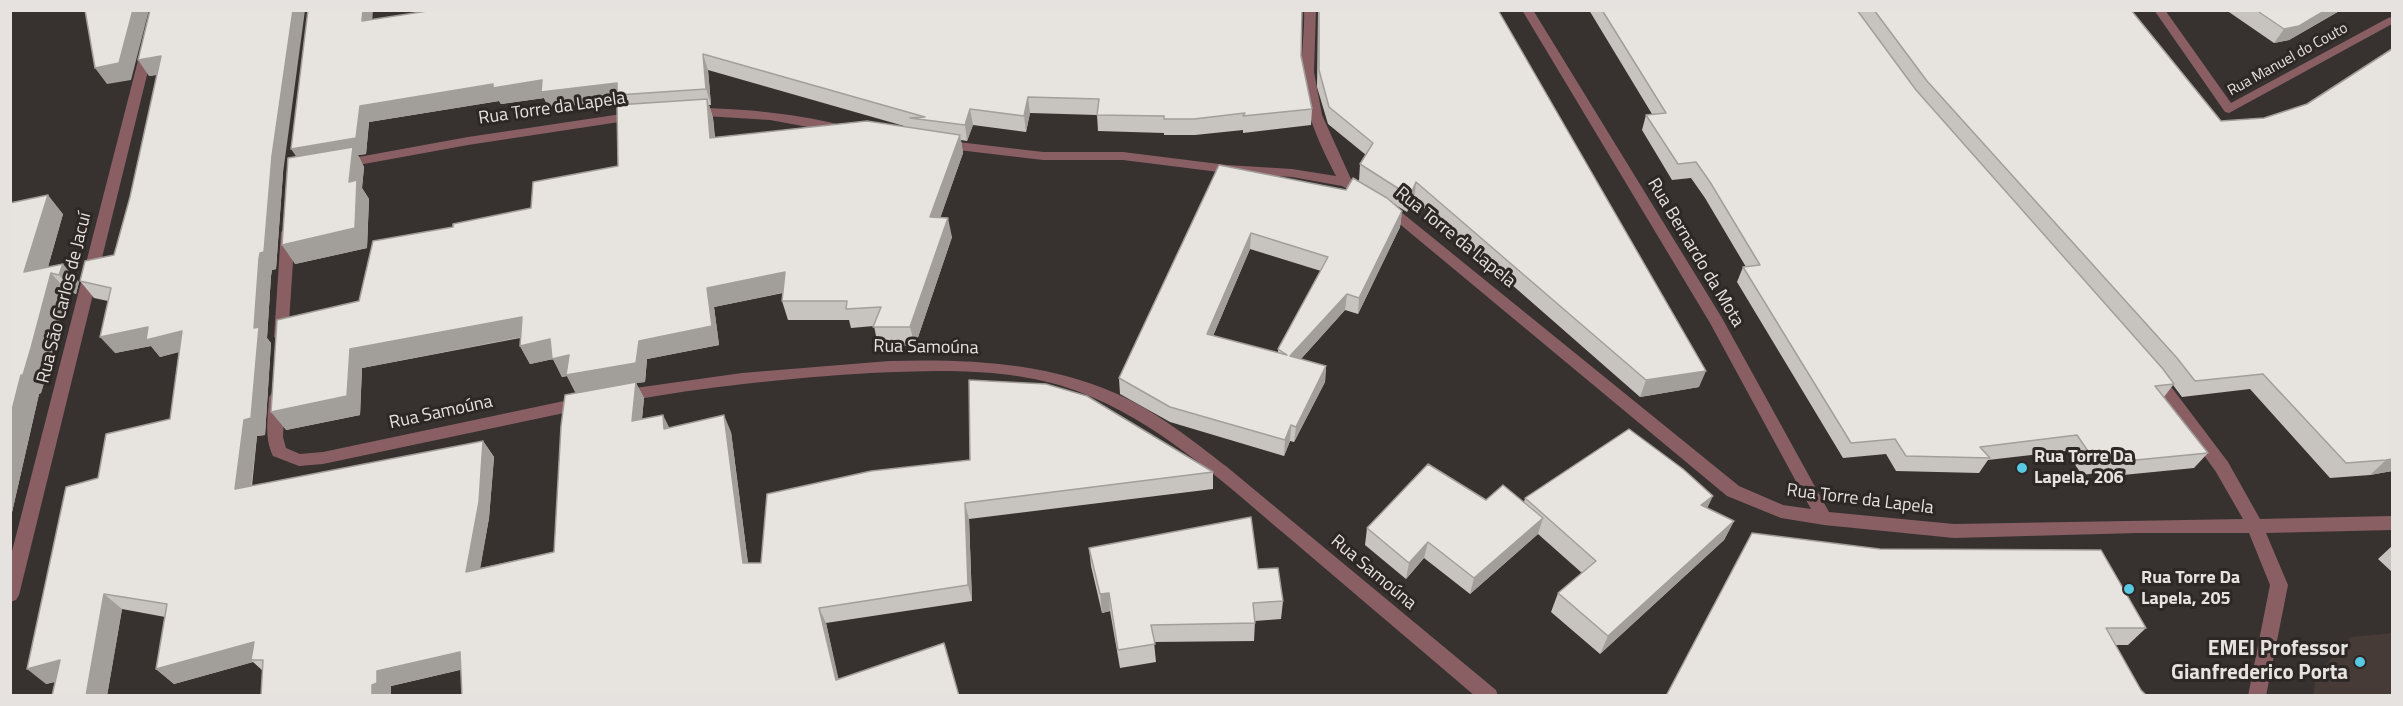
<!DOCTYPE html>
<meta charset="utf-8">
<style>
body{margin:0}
#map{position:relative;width:2403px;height:706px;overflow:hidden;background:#373230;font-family:"Titillium Web",sans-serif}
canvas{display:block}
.frame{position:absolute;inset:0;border:12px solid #e5e2e0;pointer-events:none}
</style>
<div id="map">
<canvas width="2403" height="706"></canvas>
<div class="frame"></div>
</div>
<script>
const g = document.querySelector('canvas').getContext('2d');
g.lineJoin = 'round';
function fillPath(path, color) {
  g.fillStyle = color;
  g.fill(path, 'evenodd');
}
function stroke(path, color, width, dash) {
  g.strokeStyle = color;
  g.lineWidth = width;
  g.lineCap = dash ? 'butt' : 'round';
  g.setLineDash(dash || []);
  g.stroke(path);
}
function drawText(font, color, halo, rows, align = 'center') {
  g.font = font + ' "Titillium Web",sans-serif';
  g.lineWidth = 6;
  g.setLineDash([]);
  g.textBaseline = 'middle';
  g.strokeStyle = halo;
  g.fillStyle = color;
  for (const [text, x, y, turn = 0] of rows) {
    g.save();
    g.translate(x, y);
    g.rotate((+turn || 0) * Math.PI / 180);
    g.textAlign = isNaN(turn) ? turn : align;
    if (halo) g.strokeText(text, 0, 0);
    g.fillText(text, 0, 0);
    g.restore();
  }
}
fillPath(new Path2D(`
 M2392 633V695H2313L2316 675 2351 637Z`), '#463b37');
fillPath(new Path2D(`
 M151 10H163L19 595 16 600 10 602V559Z
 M1304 10H1316L1314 72 1322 115 1351 179 1372 193 1370 196H1360L1342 186 1292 177 1227 173 1123 160H1043L941 148 935 144 941 140 1043 152H1123L1227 165 1292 169 1336 176C1319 143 1303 109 1302 71 1301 51 1305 31 1304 10Z
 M1522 10H1533L1722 318 1829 512 1954 524 2243 519 2216 472 2150 380 2147 376 2150 372H2160L2228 462 2260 519 2392 516V530L2266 533 2288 585 2266 696H2248L2270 585 2249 533H2138L1954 538 1824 525 1781 518 1727 496 1378 206 1380 203H1390L1739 486 1783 505 1811 509 1710 323Z
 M2154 10H2165L2231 103 2388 18 2392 17V24L2229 113 2225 112Z
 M692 108C745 108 799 114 850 127L852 130 846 134 770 120 688 115V109Z
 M635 112 639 113V119L468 145 342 168 336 164 342 160 468 137Z
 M288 227 295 232 288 337 281 342 274 337 281 232Z
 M889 361C966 359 1044 362 1115 393 1156 411 1192 440 1227 467L1496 690 1498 696H1475C1412 642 1349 589 1287 536 1222 481 1157 421 1077 391 1013 367 938 370 871 373 787 378 704 387 621 402L616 400 613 396 616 392 621 390 742 373Z
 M277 391 282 393 285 397 283 437 286 448 300 454 323 452 583 397 588 399 591 403 588 407 583 409 323 464 299 466 273 456C264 438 268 417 269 397L272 393Z`), '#895f64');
fillPath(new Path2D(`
 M150 10 283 173 276 269 272 270 271 276 267 338 271 343 265 435 257 436 252 486 483 441 494 457 489 518 480 568 554 552 576 393 567 376 562 377 553 359 530 364 520 346V338L362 368 360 415 286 430 359 301 453 227 531 208 618 166 621 105 619 100 549 108 544 98 501 104 499 101 369 122 366 154 358 155 364 167 362 188 369 199 367 248 295 264 296 157 373 20 1301 56 1312 109 1311 125 1243 133V130L1195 135H1164V133L1098 131 1097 115 1030 113 1026 132 973 125 967 141 961 140 963 153 940 218 952 237 915 346H878L874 326 851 328 849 320H788L782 301 783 293 714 307 719 345 647 359 645 382 636 383 644 398 642 419 669 428 731 432 748 563H761L767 494 1213 472V489L969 519 972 601 826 623 838 679 959 696 460 670 391 686V696H261L263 671 253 662 174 684 156 669 165 617 122 609 107 696H52L55 682 46 684 98 478 170 419 179 352 160 357 151 346 115 353 108 301 94 298 80 281 114 255 130 197 157 75 149 76ZM708 70 904 126 715 137 713 118 709 105H711Z
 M1318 10H1498L1699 387 1640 397 1414 199 1407 212 1394 204 1402 211 1400 227 1358 314 1345 310 1301 359 1326 366 1325 382 1294 442 1290 441 1284 456 1170 422 1120 394 1119 378 1219 165 1346 190 1359 181 1360 164 1366 155 1328 124 1317 87ZM1250 249 1321 271 1278 349V353L1213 336Z
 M1589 10H2131L2392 471 2370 475 2330 478 2250 389 2182 397 2173 385 2164 397 2208 453 2194 468 2123 475 2119 470 2082 475 2066 451 1988 460 1979 473 1896 471 1886 454 1843 458 1737 282 1743 267H1746L1705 198 1691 178 1672 180 1642 130 1646 115 1652 114Z
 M2226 10H2341L2289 40 2274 43Z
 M10 203 63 214 48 267 79 282 76 294 67 291 49 366 41 393 39 394 10 521Z
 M1525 498 1707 508 1734 521 1724 540 1600 654 1551 612 1558 593 1582 573 1538 534 1470 594 1424 558 1406 579 1365 545 1367 528 1486 500 1524 502Z
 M1752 533 2146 628 2128 645H2115L2141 690Z
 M2392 546V572L2378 559Z
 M1089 548 1258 569 1283 601 1281 619 1255 621 1254 641 1154 642 1156 662 1120 668 1110 611 1102 613 1091 566Z`), '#c7c3bf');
fillPath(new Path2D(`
 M133 10H149L131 80 107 84 95 68Z
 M293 10H305L283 173 276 269 272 270 271 276 267 338 271 343 265 435 257 436 249 505 235 489 254 328 259 259 272 156Z
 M363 10H373L371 37 362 21Z
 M2326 10H2341L2289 40 2274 43 2284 29Z
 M703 54 708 70 711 105 706 89Z
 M161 56 172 72 149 76 138 60Z
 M542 80 617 83V95L619 100 549 108 544 98 501 104 499 101 369 122 366 154 358 155 364 167 362 188 369 199 367 248 295 264 282 245 302 165 291 149 360 106 493 84Z
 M1028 97 1030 113 1026 132 1024 116Z
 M707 99 713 118 716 156 710 138Z
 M970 109 973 125 967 141 965 125Z
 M960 135 963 153 934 236 930 217Z
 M1416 182 1414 199 1407 212 1410 196Z
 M48 195 63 214 41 291 24 272Z
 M1402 211 1400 227 1358 314 1359 298Z
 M948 218 952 237 915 346 910 327Z
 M1251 233 1250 249 1207 350V334Z
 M63 264 79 282 76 294 59 275Z
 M785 272 791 291 714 307 719 345 647 359 645 382 636 383 644 398 640 438 576 394 567 376 562 377 553 359 530 364 520 346 550 339 569 355 639 341 707 288Z
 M51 273 67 291 49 366 41 393 39 394 10 521V418L21 375Z
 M1347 294 1345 310 1289 372 1290 356Z
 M522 317 532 335 362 368 360 415 286 430 271 412 350 349Z
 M148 327 182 331 196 347 160 357 151 346 115 353 100 337Z
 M1326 366 1325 382 1294 442 1296 427Z
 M1706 371 1699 387 1640 397 1646 380Z
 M663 415 671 431 664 429Z
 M724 415 731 432 750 579 743 563Z
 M1291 425 1290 441 1284 456 1285 440Z
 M483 441 494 457 489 518 477 587 466 572Z
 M2392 459V471L2370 475 2386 460Z
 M1713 496 1704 515 1701 505Z
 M965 503 969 519 972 601 968 585Z
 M1543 518 1538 534 1470 594 1474 578Z
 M1734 521 1724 540 1600 654 1608 636Z
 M1428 542 1424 558 1406 579 1409 563Z
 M1109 593 1110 611 1102 613 1100 594Z
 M104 594 122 609 107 696H86Z
 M819 608 826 623 842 694 836 680Z
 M254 642 251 660 253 662 174 684 156 669Z
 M460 652 472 667 391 686V696H372V685L377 671Z
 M60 660 79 675 46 684 27 669Z`), '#a29f9b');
const building = new Path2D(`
 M85 10H133L119 63 95 68Z
 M150 10H293L272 156 264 252 260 253 259 259 254 328 259 327 251 418 244 420 235 489 483 441 479 502 466 572 554 552 561 426 565 395 636 382 632 421 663 415 664 429 724 415 743 563H761L767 494 871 471 970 460 969 380 1046 384 1087 396 1213 472 965 503 968 585 819 608 836 680 944 643 959 696H462L460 652 377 671V683L372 685V696H261L263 660H251L254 642 156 669 167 604 104 594 86 696H52L60 660 27 669 66 487 98 478 106 434 170 419 182 331 146 340 148 327 100 337 111 288 80 281 85 261 114 255 130 197 161 56 138 60Z
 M308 10H363L362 21 434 10H1302L1301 56 1312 109 1243 116 1245 113 1194 119H1164V116L1097 115 1099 99 1028 97 1024 116 970 109 965 125 910 118 925 117 703 54 706 89 617 95V83L541 92 542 80 493 88V84L360 106 356 138 291 149Z
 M1319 10H1498L1706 371 1646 380 1416 182 1410 196 1360 164 1373 143 1329 107 1319 70Z
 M1602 10H1857L1916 90 2163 369 2174 384 2155 386 2208 453 2136 460 2131 455 2094 460 2077 435 1980 447 1990 458 1906 456 1895 439 1851 443 1743 267 1760 265 1710 182 1696 162 1678 164 1646 115 1666 113Z
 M1874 10H2131L2221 121 2264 118 2307 104 2392 49V459L2386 460 2346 463 2263 374 2195 381 2177 358 1927 81Z
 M2256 10H2326L2299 26 2284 29Z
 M707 99 710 138 867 121 960 135 930 217 948 218 910 327H873L881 307 846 309 847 301H782L785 272 707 288 712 326 639 341 636 363 566 375 569 355 552 359 550 339 520 346 522 317 350 349 347 396 271 412 277 320 359 301 373 241 453 227V224L531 208 533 182 618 166 617 105Z
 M353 147 349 182 357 180 355 228 282 245 288 158Z
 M1219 165 1346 190 1353 178 1387 198 1402 211 1359 298 1347 294 1290 356 1326 366 1296 427 1291 425 1285 440 1170 407 1119 378ZM1251 233 1328 257 1278 349 1287 355 1207 334Z
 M48 195 24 272 63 264 59 275 51 273 31 348 23 375H21L10 418V203Z
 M1629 429 1683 469 1713 496 1701 505 1734 521 1608 636 1558 593 1596 561 1525 498Z
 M1428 464 1486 500 1503 485 1543 518 1474 578 1428 542 1409 563 1367 528Z
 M1251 517 1258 569 1278 568 1283 601 1253 603 1255 623 1151 625 1155 644 1118 650 1109 593 1100 594 1089 548Z
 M1752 533 1880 549 2101 550 2146 628H2106L2141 690 2147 696H1666Z`);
fillPath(building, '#e7e3de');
stroke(building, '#a29f9b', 1.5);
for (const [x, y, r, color] of [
 [2022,468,6,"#57c9e2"],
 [2129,589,6,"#57c9e2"],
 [2360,662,6,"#57c9e2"]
]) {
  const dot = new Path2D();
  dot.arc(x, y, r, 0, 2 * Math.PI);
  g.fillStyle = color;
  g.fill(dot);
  stroke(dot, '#2d2826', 2);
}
drawText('15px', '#e5e2e0', '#2d2826', [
 ["Rua Manuel do Couto",2288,60,-29]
]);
drawText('18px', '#e5e2e0', '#2d2826', [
 ["Rua Torre da Lapela",552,109,-8],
 ["Rua Torre da Lapela",1455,238,39],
 ["Rua Bernardo da Mota",1695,253,59],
 ["Rua São Carlos de Jacuí",65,298,-76],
 ["Rua Samoúna",926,348,1],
 ["Rua Samoúna",441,413,-12],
 ["Rua Torre da Lapela",1860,500,7],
 ["Rua Samoúna",1373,573,40]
]);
drawText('bold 18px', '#e5e2e0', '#2d2826', [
 ["Rua Torre Da",2034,458],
 ["Lapela, 206",2034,479],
 ["Rua Torre Da",2141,579],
 ["Lapela, 205",2141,600]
], 'left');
drawText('bold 21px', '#e5e2e0', '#2d2826', [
 ["EMEI Professor",2348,650],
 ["Gianfrederico Porta",2348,674]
], 'right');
</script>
